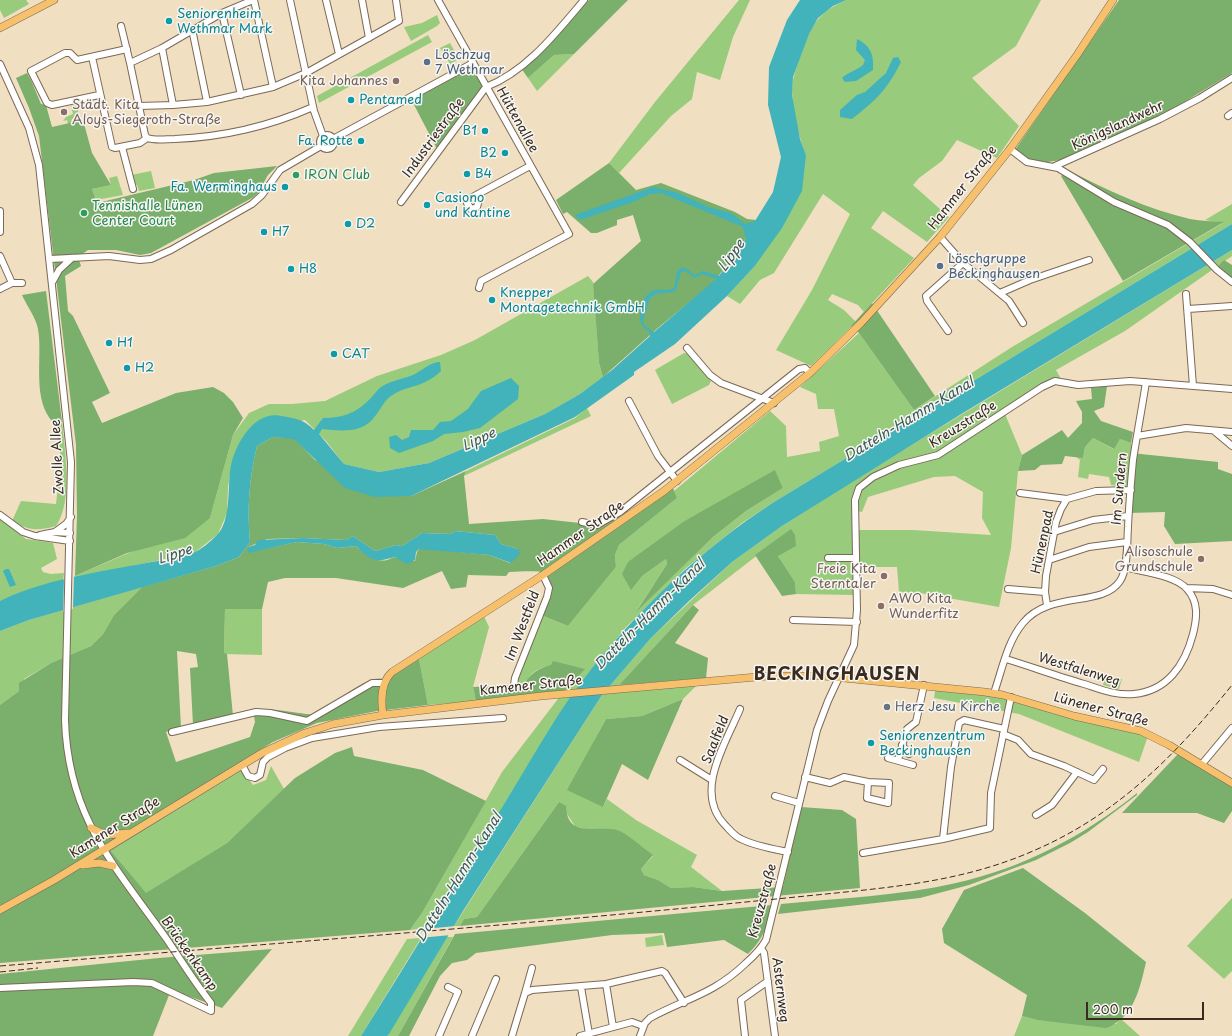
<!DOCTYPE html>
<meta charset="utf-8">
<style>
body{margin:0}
#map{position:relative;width:1232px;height:1036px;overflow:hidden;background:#f1dfc2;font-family:"Playpen Sans",sans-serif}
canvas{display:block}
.scale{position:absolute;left:1086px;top:1002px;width:118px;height:18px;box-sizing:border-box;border:2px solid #3b2a1e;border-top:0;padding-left:5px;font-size:12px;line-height:14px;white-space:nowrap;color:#3b2a1e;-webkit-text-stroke:3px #f6f6f2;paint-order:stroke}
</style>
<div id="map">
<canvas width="1232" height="1036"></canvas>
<div class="scale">200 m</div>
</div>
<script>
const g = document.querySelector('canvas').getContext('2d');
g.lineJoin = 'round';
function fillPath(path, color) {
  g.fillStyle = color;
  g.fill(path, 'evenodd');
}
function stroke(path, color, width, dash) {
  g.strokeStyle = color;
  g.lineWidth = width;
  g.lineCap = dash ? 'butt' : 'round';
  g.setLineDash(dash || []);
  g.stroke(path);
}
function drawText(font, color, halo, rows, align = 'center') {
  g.font = font + ' "Playpen Sans",sans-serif';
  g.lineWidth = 3;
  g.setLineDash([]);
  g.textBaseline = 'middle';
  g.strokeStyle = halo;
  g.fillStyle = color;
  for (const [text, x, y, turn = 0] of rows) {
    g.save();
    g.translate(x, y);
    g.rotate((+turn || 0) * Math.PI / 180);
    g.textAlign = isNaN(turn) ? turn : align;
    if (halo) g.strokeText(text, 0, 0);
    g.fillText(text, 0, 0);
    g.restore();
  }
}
fillPath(new Path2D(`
 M0 0H26L29 4 4 18 0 10Z
 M739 0H750L733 37 720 80 697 72 692 99 671 116 619 173 609 163 655 102Z
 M846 0H1041L1016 46 972 78 1019 126 997 158 957 140 942 161 919 178 913 185 949 217 927 242 883 211 871 228 914 258 864 312 858 305 832 294 828 300 844 310 856 322 811 366 776 350 812 290 850 214 823 194 774 273 760 280 740 304 727 296 754 267 806 155C798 134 788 97 794 76 796 67 800 58 803 49 812 23 820 12 846 0Z
 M437 15 440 23 437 26 411 41 404 27 422 23Z
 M428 35 432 42 319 103 317 96Z
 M450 43 459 59 450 64 440 48Z
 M574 54 537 91 528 78 554 55Z
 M77 105 79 116 75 114V118L72 119 71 123 68 124 67 120 63 121 66 117 73 114 71 106Z
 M151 171 155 188 139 191 137 185 132 183 131 175Z
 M117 176 123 195 96 200 92 189 111 185 109 178Z
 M1232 204V224L774 502 742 523 686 568 626 627 582 681 426 928 410 930 422 913 502 772 564 691 584 669C562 666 537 659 525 684H518L517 675 541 615 568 626 616 567 615 555 619 545 677 498 674 491 770 411 786 426 787 457 820 451 819 442 839 436 834 409H818L816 394 800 387 859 333 914 410 1012 347 1223 223 1205 220ZM775 471 783 488 746 511 713 537 637 610 667 564 666 559 642 576 686 520Z
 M1232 250V256L1125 331 1056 370 1061 379 1047 386 1005 414 1022 455 1018 471 1011 548 999 607 920 593 899 592 897 567H855V595L796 594 795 582 778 556 790 530 693 605 619 685 706 678 707 684 696 686 683 699 642 716 606 719 594 741 603 807 607 799 636 820 697 855 691 867 722 891 693 887 671 888 658 880 644 875 641 869 653 856 603 829 589 830 575 826 559 802 477 917 464 919 460 926H454L602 695 650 639 732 562 782 526 846 485ZM955 476 983 492 982 518 991 535 913 530H854L857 511 862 512 868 497 934 477Z
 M588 276 593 282 599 363 603 377 580 394 545 414 429 463 379 472 344 464 326 441 305 420 247 432 232 463 228 487 227 513 218 534 194 553 74 578 75 576 210 518 233 435 249 413 269 404H292L325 401 377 376 441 355 475 340Z
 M684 353 690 354 711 381 709 385 672 404 655 370Z
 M587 408 591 416 464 476 466 471 575 418Z
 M62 422C65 451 73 502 56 526 36 531 30 531 12 521L21 501 56 504 58 486 57 456 61 455 58 448 54 423Z
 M1093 438 1113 449 1120 439 1131 443 1133 488 1111 485 1109 477 1089 474 1088 479 1078 477 1080 460 1075 456 1083 458 1085 447Z
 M0 518 26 539 53 543 57 559 41 568 43 572 51 574 64 573 63 581 0 601Z
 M142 587 114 615 103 634 91 646 51 663 24 679 19 691 0 705V631L29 620Z
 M225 609H262V655L224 654Z
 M483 614 489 627 473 687 476 701 428 705 418 654Z
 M1105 676 1122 679 1119 689 1103 685Z
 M936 685 990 692 1149 733 1139 762 1019 714 934 698Z
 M271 766 284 789 227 843 146 894 111 851 242 770 253 785 266 780Z
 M1232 898V971L1224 979 1187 946Z
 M662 935 664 945 646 947 645 938Z
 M447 937H453L398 1036H387Z
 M421 938 361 1036H348L407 939Z
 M1022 1016 1037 1020 1116 1024 1121 1019 1140 1036H1014Z`), '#98cb7c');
fillPath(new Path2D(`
 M589 0H628L574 54 554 55 528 78 521 68Z
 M1119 0H1232V73L1158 118 1061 160 1041 163 1025 158 1015 150 1019 144Z
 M471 67 483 87 437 149 411 99Z
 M27 73 31 80 41 104 46 105 52 127 83 120 92 153 111 185 92 189 97 203 194 180 214 173 277 166 268 175 258 193 252 198 151 253 140 255 116 250H88L78 257 81 266 65 276 68 311 73 316 110 393 92 402 102 423 176 393 213 387 224 393 233 402 243 418 233 435 210 518 185 538 127 553 75 576 77 516 76 445 39 136 29 108 16 78Z
 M609 163 636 190 661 183 735 212 747 219 756 220 746 239 714 282 659 327 603 377 599 363 593 284 641 241 633 215 617 220V225L597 233H591L567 212 563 214 556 200Z
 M1068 170C1107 190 1147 209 1190 219 1201 221 1213 221 1224 222L1123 281 1061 176Z
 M1224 260 1232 265V278L1217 267Z
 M46 291 62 422 54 423C31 401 43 357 38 329 36 318 27 306 22 295Z
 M872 303 935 396 914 410 859 333 851 326Z
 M1107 386 1104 407 1094 411 1101 421 1133 432 1131 443 1120 439 1114 449 1093 438 1085 447 1083 458 1065 456 1062 464 1041 465 1035 470 1018 471 1022 455 1062 430 1068 438 1082 423V412L1076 401 1092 399 1091 388Z
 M273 437 294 438 315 460 411 496 466 471 464 476 469 524 543 519 589 524 622 508 635 515 673 488 677 498 619 545 615 555 616 567 568 626 541 615 551 590 547 573C533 570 522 572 509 572L506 576 468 575 466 587 451 589 442 571 403 588 336 578H285L268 582 262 609H225L224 653 227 654 233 716 193 725 190 668 198 667 196 654 177 651 181 728 166 732 176 762 250 737 255 722 253 710C268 708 284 711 299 713 303 713 308 715 312 714 332 710 367 670 386 680L418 654 428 705 377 711 317 723 273 742 237 764 242 770 111 851 146 893 227 843 295 778 335 753 352 747 354 756 423 770 486 801 422 913 410 930 0 963V705L19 691V683L51 663 91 646 103 634 114 615 142 587 216 566 239 557 250 542C247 508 249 480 257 446ZM455 531 495 535 501 544 518 549 510 563 489 555 429 549H419L417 552 415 561 401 560 399 558C393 556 392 559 387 560 376 563 363 553 356 546L337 548 324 544 297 542 259 550 248 547 267 539 303 538 346 540 353 536 375 551 396 545 402 546 422 533 451 534Z
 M1131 453 1218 462V469L1232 474V541L1175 544 1164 526 1165 512 1129 513Z
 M775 470 783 488 746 511 713 537 636 612 667 564 666 559 642 576 631 590 622 574 628 562 686 520Z
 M791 529 795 535 796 546 778 556 795 582 796 594 782 596 755 555Z
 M693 605 699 610 675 643 708 658 706 678 619 685Z
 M553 661 585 669 564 691 476 701 473 687 524 684C531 673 539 668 551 665Z
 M683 699 648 780 622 764 603 807 567 790 606 719 642 716Z
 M1178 754 1232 787V811L1224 823 1197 813H1122Z
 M1137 793V795L1088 832 1070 843 1036 860 969 885 920 898 778 914 781 904C839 898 899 896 956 883 1023 868 1084 836 1137 793Z
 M559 802 566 806C567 839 597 825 617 830 627 833 644 849 653 855L641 869 644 875 658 880 671 888 693 887 722 891 783 887 801 807 842 810 856 819 860 888 460 926 464 919 477 917Z
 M1023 868 1085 913 1146 962C1140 988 1134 1018 1106 1028L1037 1020 1022 1016 1027 995 944 943 942 929 964 890Z
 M772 905C767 927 764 938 748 954L724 940 667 947 664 933 612 935 476 953 467 960 452 963 440 976 409 1036H398L455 934Z
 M272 949 222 1008 171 990 153 1036H0V974L159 958Z`), '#7aaf6c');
fillPath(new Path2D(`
 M800 0H846L833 6 818 18 809 34 793 77 792 95 800 139 806 155 802 191 782 228 754 267 727 296 675 344 634 372V375L575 417 411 496 375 497 345 488 294 439 273 437 257 446C249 480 247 508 250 542L239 557 216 566 29 620 0 631V601C42 580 99 572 146 563 160 560 181 559 193 553 201 550 211 541 217 535 232 520 227 484 231 465 237 441 255 410 282 416 297 419 303 419 314 430L323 418C343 418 356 413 370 399 374 395 377 390 381 387 391 380 405 379 415 374 424 369 431 362 440 362L441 371C423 388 412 384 394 394 385 399 382 407 376 415 363 434 342 431 322 429L319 434 344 464 379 472 429 463 545 414 580 394 612 370 650 336 649 331C634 326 640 297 652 291 659 288 667 292 674 288 677 282 674 263 687 269 691 271 691 274 695 275L703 271 719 276 746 239 743 227 661 193 650 194 633 202 580 220 575 215 653 187 678 193 711 208 731 213 745 224 755 221 773 192 781 157 768 105 769 67 787 20ZM686 271 694 278 703 274 716 279 654 332 644 325 643 320 650 298C660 289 667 296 676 290L681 272Z
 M857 39C871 46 874 55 873 70L856 81 845 82 842 78C847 73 857 70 863 65L865 60 856 50Z
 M898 57 901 62C887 90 876 100 852 119L840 117V110L857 95 865 92 886 73 893 58Z
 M1232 224V250L963 413 782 526 732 562 689 601 650 639 602 695 463 911 389 1034 387 1036H361C407 963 451 890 496 817 524 773 551 722 582 681 636 611 700 550 774 502Z
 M511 378 519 386 518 399 480 428 463 432 444 434 433 441 399 453 390 448 389 437 396 435 402 440 409 437 411 430H433L440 422 451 421 468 409 481 391Z
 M455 531 495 535 501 544 518 549 520 554 511 563 489 555 419 549 416 552 415 560 407 564 395 557C375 563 371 561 356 546L337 548 324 544 297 542 248 553V547L255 545 258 540 303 538 346 540 353 536 375 551 396 545 402 546 422 533 451 534Z
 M6 569H9L16 585 10 587 3 571Z`), '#42b2bb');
fillPath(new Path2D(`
 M74 576 73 609 63 612 64 578Z
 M456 926 451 935 419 938 424 929Z`), '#f1dfc2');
const minor = new Path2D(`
 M253 0 222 13 162 48 130 63 145 135 147 138C156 141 166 139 175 139 223 137 270 126 313 107
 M254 0 273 87
 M290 0 314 111 323 136
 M326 0 339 54
 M362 0 369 38
 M438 0 569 234 481 281 479 288
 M222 13 241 95
 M121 26 130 63
 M192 29 207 102
 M162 48 173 105
 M92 57 112 147 115 148 140 143 147 138
 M0 64 29 128 39 165 71 462 65 720C68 818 115 866 168 941 182 962 195 983 211 1003V1011L152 983 133 982 0 988
 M486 87C527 71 556 33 584 0
 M99 95 52 105 47 103 31 71 65 53H70L77 60 127 49
 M139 106 173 105 207 102 273 87 306 73 399 21 396 0
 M1228 116 1232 113
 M320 142a7 7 0 1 1 14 0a7 7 0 1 1-14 0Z
 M333 139 473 63
 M122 147 133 189
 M1010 149 1027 162 1058 168 1114 202 1168 225 1190 242 1217 270 1232 282
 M1055 166 1160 119 1200 98 1232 78
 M478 194 479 200 477 207 471 209 467 203V200L530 166
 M401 202 486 87
 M0 211V232
 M940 237 963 263 1009 301 1023 323
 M0 256 12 283
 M50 259 109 256 140 260 151 259 171 250 252 204 262 195 280 170 321 146
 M53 281 59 270 72 258
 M0 289 12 283H22
 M1000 293 1030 280 1089 260
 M1186 294 1193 386
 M1188 309 1232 306
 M948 331 927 301 926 296 963 263
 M687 348 710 375 721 383 774 403
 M629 401 658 456 677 481
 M1214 431 1232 446
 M1137 436 1186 428 1232 432
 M1020 493 1067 499
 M0 515 23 532 35 536 70 541
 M582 522 597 525 620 512 799 369 805 368 810 373
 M55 532 66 524 71 517
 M1054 532 1093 520 1128 516
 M40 535 55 532 70 533
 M828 558H856
 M1049 560 1089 547 1127 542
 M1187 588 1213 589 1232 595
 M1008 589 1045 592
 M1047 605 1045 592 1046 576 1056 522 1061 509 1067 499 1096 491 1131 490
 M793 620 857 622
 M1006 659C1032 667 1057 676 1084 684 1100 689 1116 696 1134 694 1167 691 1185 665 1193 634 1197 618 1199 602 1187 589 1175 575 1142 572 1124 567
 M514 685 515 678 547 597 549 588 543 575
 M994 693C1002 670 1007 642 1023 623 1050 590 1102 608 1120 581 1128 570 1127 541 1128 527 1129 505 1131 482 1133 460 1137 434 1142 408 1146 382
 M740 709C726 743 693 792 725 825 730 830 734 836 741 839 755 846 773 849 788 852
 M172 732 256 712 270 713 307 721 372 683H384
 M1003 734 1018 740 1031 754 1064 766 1094 780 1103 769
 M902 745 909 754
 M888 758 913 765
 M680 760 712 780
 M898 760 907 729 916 722 924 685
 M1202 764 1232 728
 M242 765 248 776 255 778 260 775 263 762 268 757 285 748 312 738 379 727 503 718
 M805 777 830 783 844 777 868 782 889 783 888 803 867 798 868 782
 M775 796 799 803
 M1036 815 1052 805 1077 772
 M943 839 951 767 959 723 964 720 1004 729
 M863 853 943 839 990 828 991 793 1011 697
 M761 948 764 953 775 1036
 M606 984 613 1027
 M581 987 589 1034
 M525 993 532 968
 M439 1036 458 992 448 987
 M472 1036 496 979
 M512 1036 525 993 532 990 606 984 662 971 665 973 684 1003
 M580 1036 632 1022 643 1026
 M640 1036 645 1023 650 1018C687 998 714 994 746 963 754 956 761 949 766 940L817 730 828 701 854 645 857 610 855 500 859 488 873 477 899 465 938 455 1042 387 1055 381 1078 385 1130 381 1232 389
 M745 1036 741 1000 768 981`);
const major = new Path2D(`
 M0 28 54 0
 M383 715C381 701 380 683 392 672L543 575 664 491 810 373 861 323 940 237 1010 149 1077 55 1113 0
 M91 828 106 835 128 833
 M83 865 99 863 113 866
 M0 910 54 880 262 753 305 733 333 724 383 715 541 696 768 676H823L985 692 1003 695 1074 716 1141 731 1169 745 1232 783`);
stroke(minor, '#7b6957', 8);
stroke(major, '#7b6957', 8);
stroke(minor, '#fff', 6);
stroke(major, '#f7c06c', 7);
stroke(new Path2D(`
 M0 966C229 947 457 930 686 908 736 903 786 898 836 893 905 886 969 879 1033 851 1117 815 1176 755 1232 685
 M0 972 38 968`), '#3b2a1e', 1, [6, 3]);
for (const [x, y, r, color] of [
 [169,21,4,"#0f9aa8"],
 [427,62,4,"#5c6f8a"],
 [396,81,4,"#8d6e63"],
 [351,100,4,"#0f9aa8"],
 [64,112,4,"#8d6e63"],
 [485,131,4,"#0f9aa8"],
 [361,141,4,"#0f9aa8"],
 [505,153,4,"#0f9aa8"],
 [467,174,4,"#0f9aa8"],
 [296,175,4,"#2e9e5b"],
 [285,187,4,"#0f9aa8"],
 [427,205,4,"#0f9aa8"],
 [84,213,4,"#2e9e5b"],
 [348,224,4,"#0f9aa8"],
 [264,232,4,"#0f9aa8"],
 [940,266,4,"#5c6f8a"],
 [291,269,4,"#0f9aa8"],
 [492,300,4,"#0f9aa8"],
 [109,343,4,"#0f9aa8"],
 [334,354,4,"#0f9aa8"],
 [127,368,4,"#0f9aa8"],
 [1201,559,4,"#8d6e63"],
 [884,576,4,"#8d6e63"],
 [881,606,4,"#8d6e63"],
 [887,707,4,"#6b7280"],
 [871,743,4,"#0f9aa8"]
]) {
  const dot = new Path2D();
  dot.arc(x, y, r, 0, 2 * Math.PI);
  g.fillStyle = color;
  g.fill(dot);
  stroke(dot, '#f6f6f2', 1.5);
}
drawText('13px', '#0d838f', '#f6f6f2', [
 ["Seniorenheim",177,14],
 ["Wethmar Mark",177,29],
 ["Pentamed",359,100],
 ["B1",477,131,"right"],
 ["Fa. Rotte",353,141,"right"],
 ["B2",497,153,"right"],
 ["B4",475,174],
 ["Fa. Werminghaus",277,187,"right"],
 ["Casiono",435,198],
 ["und Kantine",435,213],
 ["D2",356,224],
 ["H7",272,232],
 ["H8",299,269],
 ["Knepper",500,293],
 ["Montagetechnik GmbH",500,308],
 ["H1",117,343],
 ["CAT",342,354],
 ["H2",135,368],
 ["Seniorenzentrum",879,736],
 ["Beckinghausen",879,751]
], 'left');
drawText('13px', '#4e5e75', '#f6f6f2', [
 ["Löschzug",435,55],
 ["7 Wethmar",435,70],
 ["Löschgruppe",948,259],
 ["Beckinghausen",948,274]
], 'left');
drawText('13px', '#785e54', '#f6f6f2', [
 ["Kita Johannes",388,81],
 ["Städt. Kita",72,105,"left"],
 ["Aloys-Siegeroth-Straße",72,120,"left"],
 ["Alisoschule",1193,552],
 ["Grundschule",1193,567],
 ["Freie Kita",876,569],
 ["Sterntaler",876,584],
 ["AWO Kita",889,599,"left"],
 ["Wunderfitz",889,614,"left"]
], 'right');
drawText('13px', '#3b2a1e', '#f6f6f2', [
 ["Hüttenallee",517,120,61],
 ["Königslandwehr",1118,126,-25],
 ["Industriestraße",434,138,-54],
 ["Hammer Straße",963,188,-52],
 ["Kreuzstraße",963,425,-32],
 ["Zwolle Allee",58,457,-93],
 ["Im Sundern",1120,489,-85],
 ["Hammer Straße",581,534,-35],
 ["Hünenpad",1043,542,-78],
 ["Im Westfeld",523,626,-69],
 ["Westfalenweg",1079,670,17],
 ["Kamener Straße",531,686,-6],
 ["Lünener Straße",1101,710,15],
 ["Saalfeld",716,740,-68],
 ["Kamener Straße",115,828,-32],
 ["Kreuzstraße",763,901,-75],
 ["Brückenkamp",189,954,55],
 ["Asternweg",780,990,83]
]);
drawText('13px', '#27864d', '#f6f6f2', [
 ["IRON Club",304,175],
 ["Tennishalle Lünen",92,206],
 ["Center Court",92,221]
], 'left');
drawText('13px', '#5b616d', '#f6f6f2', [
 ["Herz Jesu Kirche",895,707]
], 'left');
drawText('italic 14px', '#3d5a55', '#f6f6f2', [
 ["Lippe",732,256,-55],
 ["Datteln-Hamm-Kanal",909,420,-31],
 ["Lippe",479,440,-25],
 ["Lippe",175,555,-18],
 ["Datteln-Hamm-Kanal",650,615,-45],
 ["Datteln-Hamm-Kanal",459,878,-58]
]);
g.letterSpacing = '1px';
drawText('bold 17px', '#3b2a1e', '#f6f6f2', [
 ["BECKINGHAUSEN",837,675]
]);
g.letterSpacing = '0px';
</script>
